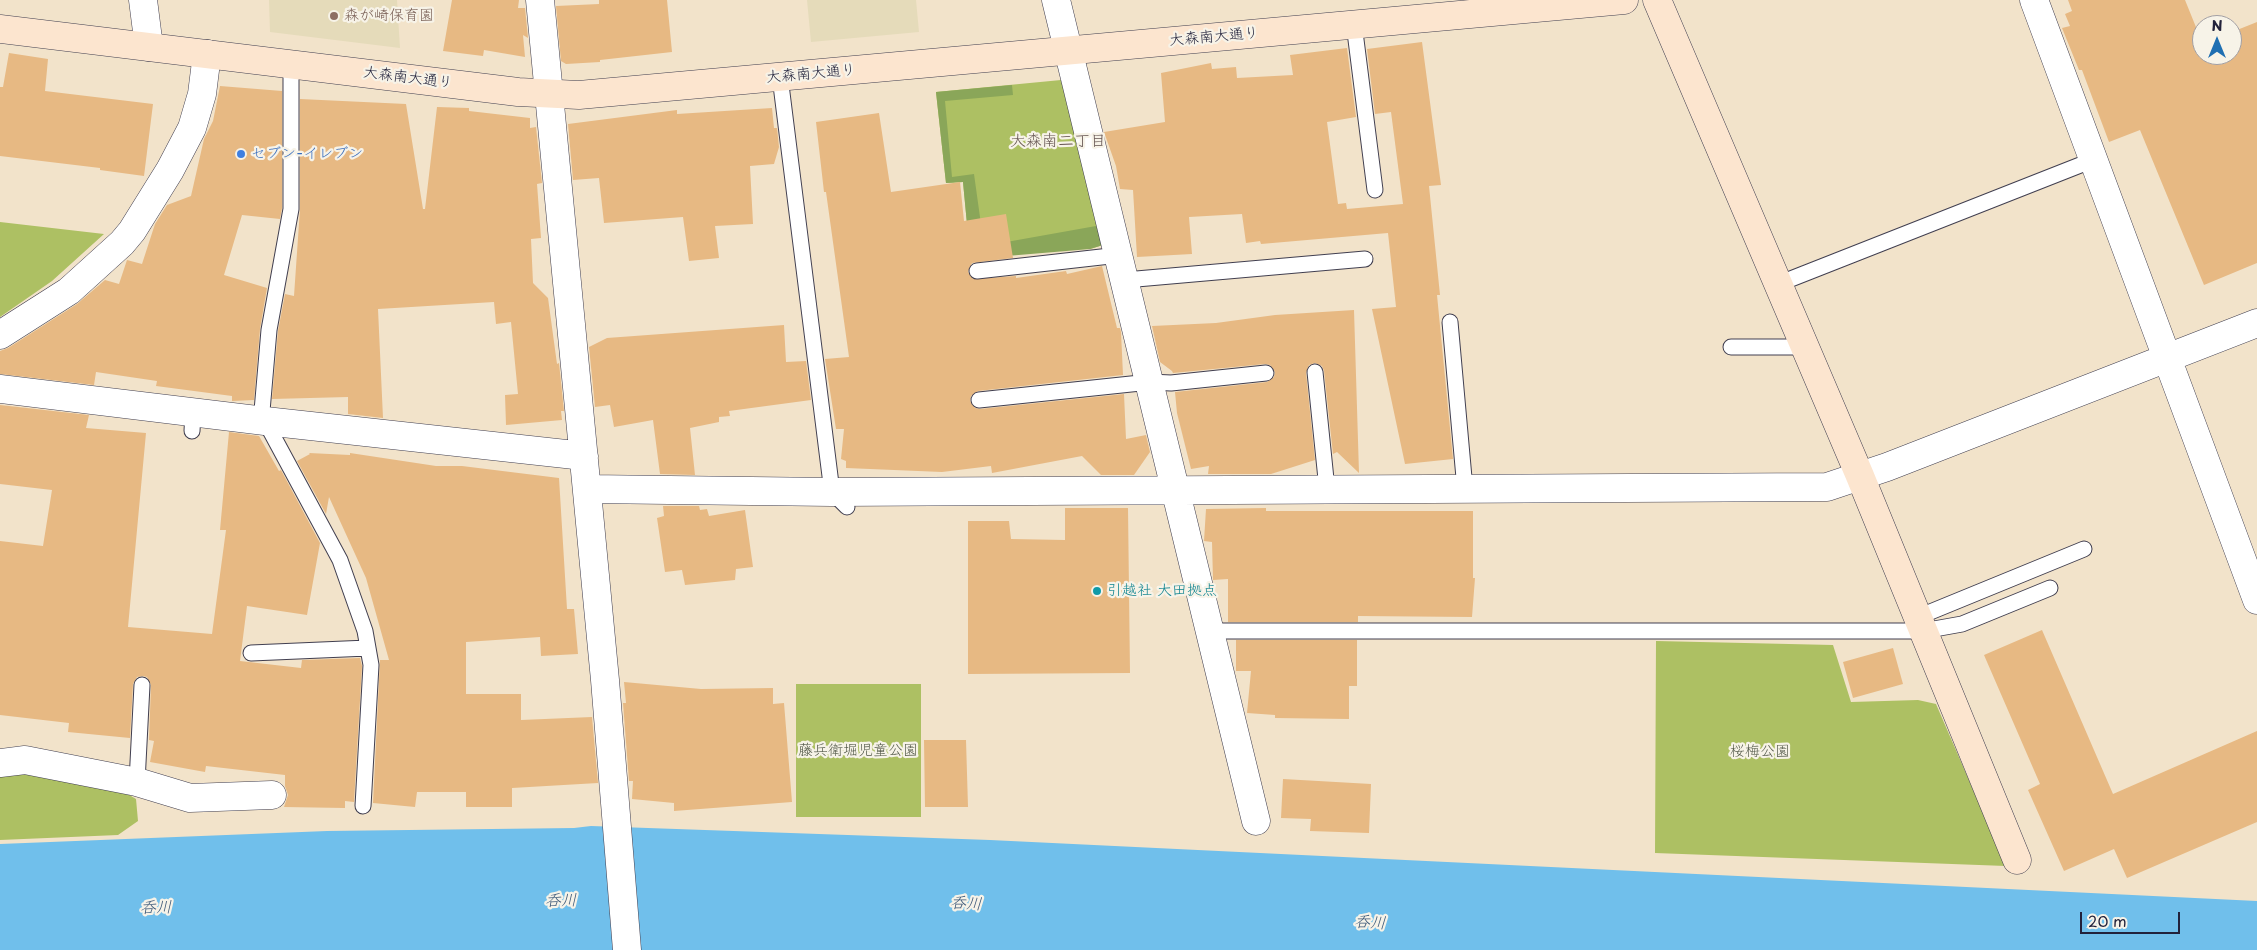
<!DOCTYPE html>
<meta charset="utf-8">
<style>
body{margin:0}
#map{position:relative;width:2257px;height:950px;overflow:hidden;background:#f2e3ca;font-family:"Playpen Sans",sans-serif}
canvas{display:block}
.north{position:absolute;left:2192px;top:15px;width:50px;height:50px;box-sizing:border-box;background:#f7f3e8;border:1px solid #a29fa3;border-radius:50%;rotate:0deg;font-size:14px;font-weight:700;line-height:20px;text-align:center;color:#22223b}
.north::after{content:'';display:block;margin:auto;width:18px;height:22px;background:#1f6fb2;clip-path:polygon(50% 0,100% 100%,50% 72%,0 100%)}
.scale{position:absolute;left:2080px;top:912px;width:100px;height:22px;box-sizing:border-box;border:2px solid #22223b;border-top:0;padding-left:6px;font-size:15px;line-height:18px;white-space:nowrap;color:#22223b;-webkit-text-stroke:4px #f7f3e8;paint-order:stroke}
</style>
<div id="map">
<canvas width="2257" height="950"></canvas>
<div class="north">N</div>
<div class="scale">20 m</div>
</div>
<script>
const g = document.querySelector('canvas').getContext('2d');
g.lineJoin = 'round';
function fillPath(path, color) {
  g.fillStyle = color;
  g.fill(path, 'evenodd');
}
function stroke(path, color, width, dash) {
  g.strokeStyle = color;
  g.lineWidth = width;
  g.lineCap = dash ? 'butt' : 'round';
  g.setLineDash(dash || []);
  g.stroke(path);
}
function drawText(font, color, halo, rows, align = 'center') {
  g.font = font + ' "Playpen Sans","Klee One",sans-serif';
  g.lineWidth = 4.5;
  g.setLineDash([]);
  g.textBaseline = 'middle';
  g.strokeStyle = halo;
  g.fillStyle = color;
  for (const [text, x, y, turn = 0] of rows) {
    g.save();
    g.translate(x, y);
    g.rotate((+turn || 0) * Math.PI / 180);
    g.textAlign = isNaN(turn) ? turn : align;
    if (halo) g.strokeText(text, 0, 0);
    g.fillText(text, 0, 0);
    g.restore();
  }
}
fillPath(new Path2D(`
 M269 0H397L400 48 270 32Z
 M807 0H916L919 32 811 42Z`), '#e5dbba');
fillPath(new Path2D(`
 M1061 80 1103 245 1090 249 969 245 963 182 946 183 936 92Z
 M0 222 104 234 52 281 0 317Z
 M1656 641 1833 645 1851 702 1918 700 1936 704 2006 866 1655 853Z
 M796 684H921V817H796Z
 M25 774 118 788 136 799 138 821 118 835 0 840V775Z`), '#adc063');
fillPath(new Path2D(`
 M1012 85 1013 95 945 101 952 177 974 174 984 246 1096 226 1103 245 1090 249 983 258 969 245 963 182 946 183 936 92Z`), '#8aa659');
fillPath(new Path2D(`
 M591 826 990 840 2257 901V950H0V844L327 831 574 828Z`), '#70bfeb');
fillPath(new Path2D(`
 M452 0H519L518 8H525L528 38 523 35 525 57 484 50 483 56 443 51Z
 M599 0H667L672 52 600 60V62L566 64 561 61 556 6 599 4Z
 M2068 0H2185L2202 42V55H2232V32L2257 22V263L2204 285 2140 130 2109 142 2082 70H2079L2062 28 2070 26 2065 14 2072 11Z
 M1422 42 1441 185 1429 186 1440 295H1437L1453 459 1405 464 1372 309 1396 307 1388 233 1261 244 1260 241 1246 243 1242 214 1189 217 1192 254 1137 257 1133 190 1120 189 1116 166 1104 132 1165 122 1161 73 1211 63 1212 69 1236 67 1237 78 1293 75 1290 55 1347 48 1356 117 1327 122 1338 204 1346 203 1347 209 1403 204 1391 112 1375 114 1367 49Z
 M9 53 48 59 45 91 153 104 144 176 100 170V168L0 156V87H3Z
 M220 86 282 91V208L280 219 242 215 224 275 267 288 260 329 254 400 232 401V396L156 386 157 381 96 372 94 385 0 374V351L8 348 77 304 105 280 119 284 127 260 142 264 155 224 167 205 191 196 204 139 213 121Z
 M300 99 406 104 423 209H425L437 107 469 108V111L530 118V128L536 127 542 183 537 184 541 238 531 239 533 283 548 298 557 364 559 363 564 411H561L562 420 506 425 505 395 518 394 511 322 496 324 494 302 378 309 383 418 348 414V397L272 399 278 331 285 294 294 296 300 209Z
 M772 108 774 128H777L779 147 774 164 750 166 753 224 715 226 719 258 689 261 683 217 604 223 599 178 573 180 568 124 677 110V114Z
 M879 113 891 192 960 182 964 221 1006 214 1013 258 972 263 968 272 973 279 1016 276V278L1066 271 1067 274 1102 266 1117 328H1120L1121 332 1123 375 978 391 971 396 970 401 975 408 980 409 1124 394 1126 439 1146 435 1150 452 1134 475H1101L1082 456 992 473 991 466 942 472 846 468V461L841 459 844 429H836L825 359 849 357 826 192H824L816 122Z
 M1354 310 1359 473 1337 452 1333 454 1324 371 1322 366 1315 363 1309 365 1306 373 1315 460 1271 474H1208L1209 466 1191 469 1177 413 1175 392 1267 382 1274 377 1275 372 1270 365 1265 364 1173 373 1172 371 1160 362 1152 326 1216 323 1275 315Z
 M784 325 786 362 806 361 811 400 729 411 730 416 719 417V422L690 428 695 475 660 474 653 420 614 427 610 405 595 407 589 347 607 338Z
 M0 405 89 415 86 428 146 433 128 627 212 634 226 530H220L229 432 259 436 279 471 281 470 320 543 307 615 247 606 240 661 301 668 302 660 360 658 362 666 354 802 345 801V808L284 807 288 795 285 786V775L206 766 205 772 150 762 154 741 149 740 151 685 147 677 143 676 137 677 133 684 130 738 68 732 69 723 0 715V541L43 546 52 490 0 484Z
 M309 453 350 455V453L436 466H462L559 478 567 609H574L578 654 541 656 540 637 466 642V694H521V720L592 717 598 783 512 788V807H466V792H417L415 807 373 803 380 660H389L366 578 329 497 326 514 297 461 310 454Z
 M663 506H699L700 510 707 509 709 516 745 510 753 567 736 569 735 580 685 585 682 570 665 572 657 518 664 516Z
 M1065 508H1128L1130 673 968 674V521H1009L1011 539 1065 540Z
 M1266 508V511H1473V578H1475L1472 617 1358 616V622H1228V579L1213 580 1212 542 1204 541 1206 509Z
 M2042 630 2113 794 2257 731V822L2127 878 2114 849 2064 871 2028 790 2040 784 1984 655Z
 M1236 640H1357V686H1349V719L1275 718V715L1247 713 1251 671H1236Z
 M1893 648 1903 684 1853 698 1843 662Z
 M624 682 701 689 773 688V704L784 703 792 802 674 811V803L632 799 633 781H629L623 703H626Z
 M924 740H966L968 807H925Z
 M1283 779 1371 784 1369 833 1310 831 1311 819 1281 818Z`), '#e7b983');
const lane = new Path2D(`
 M1354 24 1375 190
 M291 64V209L269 330 262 411 265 421 340 560 365 631 371 665 363 806
 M780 77 832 492 847 507
 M977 271 1119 255
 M1125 280 1365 259
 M1778 284 2093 160
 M1450 322 1465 489
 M1731 347H1806
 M1315 372 1327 489
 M979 400 1150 382 1171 383 1266 373
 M192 431 193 412
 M1918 617 2084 549
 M1209 631H1923L1962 624 2050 588
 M251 653 368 648
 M137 782 142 685`);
const street = new Path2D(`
 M143 0 149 47
 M540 0 605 680 627 950
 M1056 0 1256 821
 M2034 0 2257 600
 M0 335 69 291 122 243 132 231 170 170 192 128 202 94 207 54
 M0 389 265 421 584 456
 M588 489 832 492 1827 487 1887 467 2257 323
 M0 763 25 760 137 782 190 798 272 795`);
const secondary = new Path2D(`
 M1657 0 1860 476 2017 860
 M0 29 518 92 579 95 1624 0`);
stroke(lane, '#413f50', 17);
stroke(street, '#413f50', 29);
stroke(secondary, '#413f50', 29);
stroke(lane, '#fff', 15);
stroke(street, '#fff', 28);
stroke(secondary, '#fce5cf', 28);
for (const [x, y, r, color] of [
 [334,16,5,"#8d6e63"],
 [241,154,5,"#3f7fe0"],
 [1097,591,5,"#0f9aa8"]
]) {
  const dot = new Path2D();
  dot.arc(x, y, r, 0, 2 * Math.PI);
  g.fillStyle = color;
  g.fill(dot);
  stroke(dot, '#f7f3e8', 2);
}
drawText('15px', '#785e54', '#f7f3e8', [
 ["森が崎保育園",344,16]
], 'left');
drawText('15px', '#22223b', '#f7f3e8', [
 ["大森南大通り",1214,37,-5],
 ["大森南大通り",811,74,-5],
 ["大森南大通り",408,78,7]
]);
drawText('15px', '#366cbe', '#f7f3e8', [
 ["セブン-イレブン",251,154]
], 'left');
drawText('15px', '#0d838f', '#f7f3e8', [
 ["引越社 大田拠点",1107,591]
], 'left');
drawText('15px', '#535949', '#f7f3e8', [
 ["藤兵衛堀児童公園",858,751],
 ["桜梅公園",1760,752]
]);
drawText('16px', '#675754', '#f7f3e8', [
 ["大森南二丁目",1058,142]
]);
drawText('italic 16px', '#3d5979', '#f7f3e8', [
 ["呑川",561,901,-1],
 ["呑川",966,904,3],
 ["呑川",156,908,-1],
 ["呑川",1370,923,3]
]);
</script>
